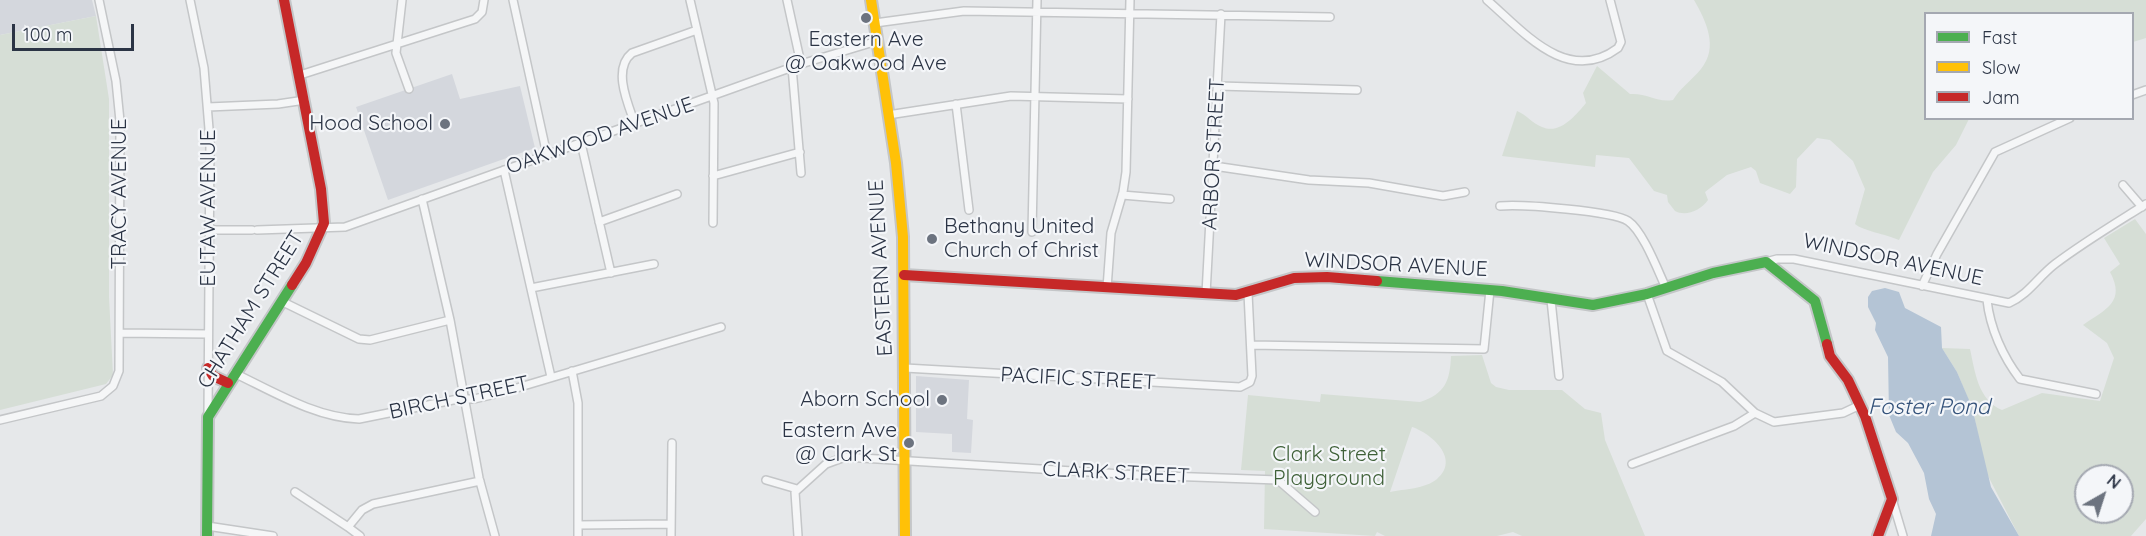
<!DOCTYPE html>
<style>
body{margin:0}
#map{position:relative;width:2146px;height:536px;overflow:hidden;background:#e6e8ea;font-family:Quicksand,sans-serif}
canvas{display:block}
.legend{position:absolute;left:1924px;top:12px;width:210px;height:108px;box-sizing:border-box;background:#f4f6f9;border:2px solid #a4a8b1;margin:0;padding:8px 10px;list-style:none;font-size:18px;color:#2b3445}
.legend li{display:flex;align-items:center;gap:12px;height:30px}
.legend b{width:30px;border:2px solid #a4a8b1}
.north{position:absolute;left:2074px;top:464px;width:60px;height:60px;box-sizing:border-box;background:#f4f6f9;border:2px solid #a4a8b1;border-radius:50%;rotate:39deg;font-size:16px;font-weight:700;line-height:24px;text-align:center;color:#2b3445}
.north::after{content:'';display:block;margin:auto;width:21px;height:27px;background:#6c737f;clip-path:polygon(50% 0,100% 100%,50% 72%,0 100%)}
.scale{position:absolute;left:12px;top:24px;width:122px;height:27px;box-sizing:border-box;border:3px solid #2b3445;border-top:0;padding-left:8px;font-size:18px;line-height:21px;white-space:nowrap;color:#2b3445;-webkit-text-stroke:4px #f4f6f9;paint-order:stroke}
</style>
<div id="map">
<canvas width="2146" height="536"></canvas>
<ul class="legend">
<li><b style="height:8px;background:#4caf50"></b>Fast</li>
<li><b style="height:8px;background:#ffc107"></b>Slow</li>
<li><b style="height:8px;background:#c62828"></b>Jam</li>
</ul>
<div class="north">N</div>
<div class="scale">100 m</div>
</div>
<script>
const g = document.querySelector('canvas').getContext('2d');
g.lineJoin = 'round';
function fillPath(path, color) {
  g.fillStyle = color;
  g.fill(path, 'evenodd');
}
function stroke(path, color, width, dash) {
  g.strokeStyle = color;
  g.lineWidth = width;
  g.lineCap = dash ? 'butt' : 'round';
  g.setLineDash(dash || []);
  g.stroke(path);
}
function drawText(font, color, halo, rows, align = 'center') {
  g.font = font + ' Quicksand,sans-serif';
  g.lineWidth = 4.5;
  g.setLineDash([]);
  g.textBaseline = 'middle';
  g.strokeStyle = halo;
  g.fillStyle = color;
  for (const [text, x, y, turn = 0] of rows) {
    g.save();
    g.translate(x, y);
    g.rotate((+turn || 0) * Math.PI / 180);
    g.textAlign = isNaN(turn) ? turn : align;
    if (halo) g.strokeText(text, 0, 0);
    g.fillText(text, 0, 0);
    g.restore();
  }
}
fillPath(new Path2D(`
 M0 0H92L96 16 0 35Z
 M452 74 460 99 520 86 535 148 388 200 356 107Z
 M916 376 969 380 967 419 973 420 971 453 952 452V434L916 432Z`), '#d4d7dd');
fillPath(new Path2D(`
 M1694 0H2146V38L2133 42 2132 14H1926V118L1969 119 1956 145 1933 172 1899 240C1886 234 1863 231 1855 224L1865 189 1853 161 1830 140 1817 138 1797 159 1796 187 1790 194 1760 183 1756 171 1751 167 1727 175 1705 192 1708 200C1701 210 1686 217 1675 211L1668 202 1667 195 1654 191 1629 158 1596 155 1595 167 1502 156 1517 111C1527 115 1533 124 1542 127 1560 135 1576 115 1586 103L1583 93 1597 66 1630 94C1648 93 1657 103 1673 100 1681 87 1691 81 1701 69 1719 47 1706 21 1694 0Z
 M96 16 109 99V297L113 375 106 384 0 410V35Z
 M2135 219 2146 234V519L2131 536H2019L1986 472 1973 411 1957 372 1942 348 1970 349C1975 372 1978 400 2002 410L2042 393 2100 401 2114 358 2107 343 2083 325C2106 309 2126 302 2110 272L2120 264 2104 238ZM2086 476H2122V512H2086Z
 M1482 355 1491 383 1496 387 1509 390H1562L1585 409 1601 413 1605 440 1645 536H1522L1513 532 1497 536H1385L1377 532 1375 536 1264 529 1265 471 1241 470 1248 395 1320 402 1321 394 1420 402C1445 394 1450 381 1451 356ZM1412 427C1431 433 1461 459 1437 479 1425 489 1404 489 1390 492Z`), '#d6ded6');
fillPath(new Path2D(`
 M1885 288 1899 292 1905 308 1941 327 1942 348 1957 372 1972 407 1991 487 2019 536H1931L1936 514 1929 499 1924 473 1908 443 1896 432 1889 415 1888 357 1875 330 1876 323 1868 307V297L1872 291Z`), '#b4c4d5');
const street = new Path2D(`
 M190 0 204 68 210 141 208 415
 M402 0 396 53 409 89
 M513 0 547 155
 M690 0 714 103 713 223
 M787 0 801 64
 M1487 0C1523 31 1567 86 1618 48L1621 42 1610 0
 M875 23 964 11 1330 17
 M792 67 801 173
 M300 75 475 19 482 12 484 0
 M1219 86 1357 90
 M2132 95 2146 90
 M956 104 969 210
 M208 107 278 104 305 100
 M888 115 1011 96 1128 99
 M635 124C628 104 612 69 632 53L697 30
 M581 143 611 273
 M1214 166 1309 180 1369 183 1443 196 1465 192
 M504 170 551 377
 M713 176 800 152
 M2123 185 2142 207
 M1122 195 1170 199
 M422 199 450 320 479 478 495 536
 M1500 206C1521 204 1613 211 1628 221 1643 231 1658 271 1666 288
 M599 222 677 194
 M209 230H252
 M257 230 345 227 801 64 877 41
 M1032 232 1037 0
 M1766 262 1777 259H1794L2009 303C2029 294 2038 277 2055 264 2084 242 2116 223 2146 204
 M1922 286 1937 254 1995 152 2070 118
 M531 288 654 264
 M1107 288 1111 233 1123 192 1126 172 1130 0
 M1206 294 1221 14
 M1647 294 1667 351 1722 382 1755 413 1774 422 1843 413 1860 405
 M1551 300 1559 376
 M1987 300C1990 328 2003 357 2020 379L2096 394
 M281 301 359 339 370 340 450 320
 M120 333 208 334
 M1251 345 1484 349 1490 290
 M905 368 1240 387 1250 382 1252 376 1248 293
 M572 371 578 403V536
 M234 373C272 391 316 418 359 419L458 399H474L500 393 721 327
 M0 420 101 396 113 386 119 371 120 121 116 81 99 0
 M1632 464 1734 426 1755 413
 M766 480 797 489
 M295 492 348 527
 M1892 499 1903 536
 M578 525 671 524
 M207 526 273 536
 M360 536 348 527 362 510 373 504 480 481
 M671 536 672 443
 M798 536 795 492 826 464 845 457 1138 475 1278 480 1315 512`);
const fast = new Path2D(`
 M1377 281 1502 291 1593 305 1647 294 1713 273 1766 262 1815 301 1827 344
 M207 536 208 417 292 285`);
const slow = new Path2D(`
 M871 0 896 163 903 237 905 536`);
const jam = new Path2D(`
 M284 0 321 189 324 223 306 263 292 285
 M904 275 1236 295 1294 278 1327 277 1377 281
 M1827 344 1830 356 1848 380 1865 416 1892 499 1878 536
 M208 368 213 376 228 383`);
stroke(street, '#c4c6c8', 10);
stroke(fast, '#c4c6c8', 14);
stroke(slow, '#c4c6c8', 14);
stroke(jam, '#c4c6c8', 14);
stroke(street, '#f5f6f7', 7);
stroke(fast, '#4caf50', 10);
stroke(slow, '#ffc107', 10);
stroke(jam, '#c62828', 10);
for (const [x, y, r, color] of [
 [866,18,6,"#6c737f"],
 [445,124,6,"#6c737f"],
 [932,239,6,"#6c737f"],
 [942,400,6,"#6c737f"],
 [909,443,6,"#6c737f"]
]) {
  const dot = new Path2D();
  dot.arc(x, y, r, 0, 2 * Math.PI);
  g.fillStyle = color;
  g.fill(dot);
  stroke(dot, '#f4f6f9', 2);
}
drawText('21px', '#2b3445', '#f4f6f9', [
 ["Eastern Ave",866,40,"center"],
 ["@ Oakwood Ave",866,64,"center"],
 ["Hood School",433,124],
 ["Bethany United",944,227,"left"],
 ["Church of Christ",944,251,"left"],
 ["Aborn School",930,400],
 ["Eastern Ave",897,431],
 ["@ Clark St",897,455]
], 'right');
drawText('21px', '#2b3445', '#f4f6f9', [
 ["OAKWOOD AVENUE",600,136,-19],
 ["ARBOR STREET",1214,154,-87],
 ["TRACY AVENUE",120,194,-90],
 ["EUTAW AVENUE",209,208,-90],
 ["WINDSOR AVENUE",1893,260,12],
 ["WINDSOR AVENUE",1396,265,3],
 ["EASTERN AVENUE",881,268,-93],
 ["CHATHAM STREET",251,310,-58],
 ["PACIFIC STREET",1078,379,3],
 ["BIRCH STREET",459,398,-12],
 ["CLARK STREET",1116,473,3]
]);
drawText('21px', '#3f6138', '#f4f6f9', [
 ["Clark Street",1329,455],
 ["Playground",1329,479]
]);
drawText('italic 22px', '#34527a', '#f4f6f9', [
 ["Foster Pond",1929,407]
]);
</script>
